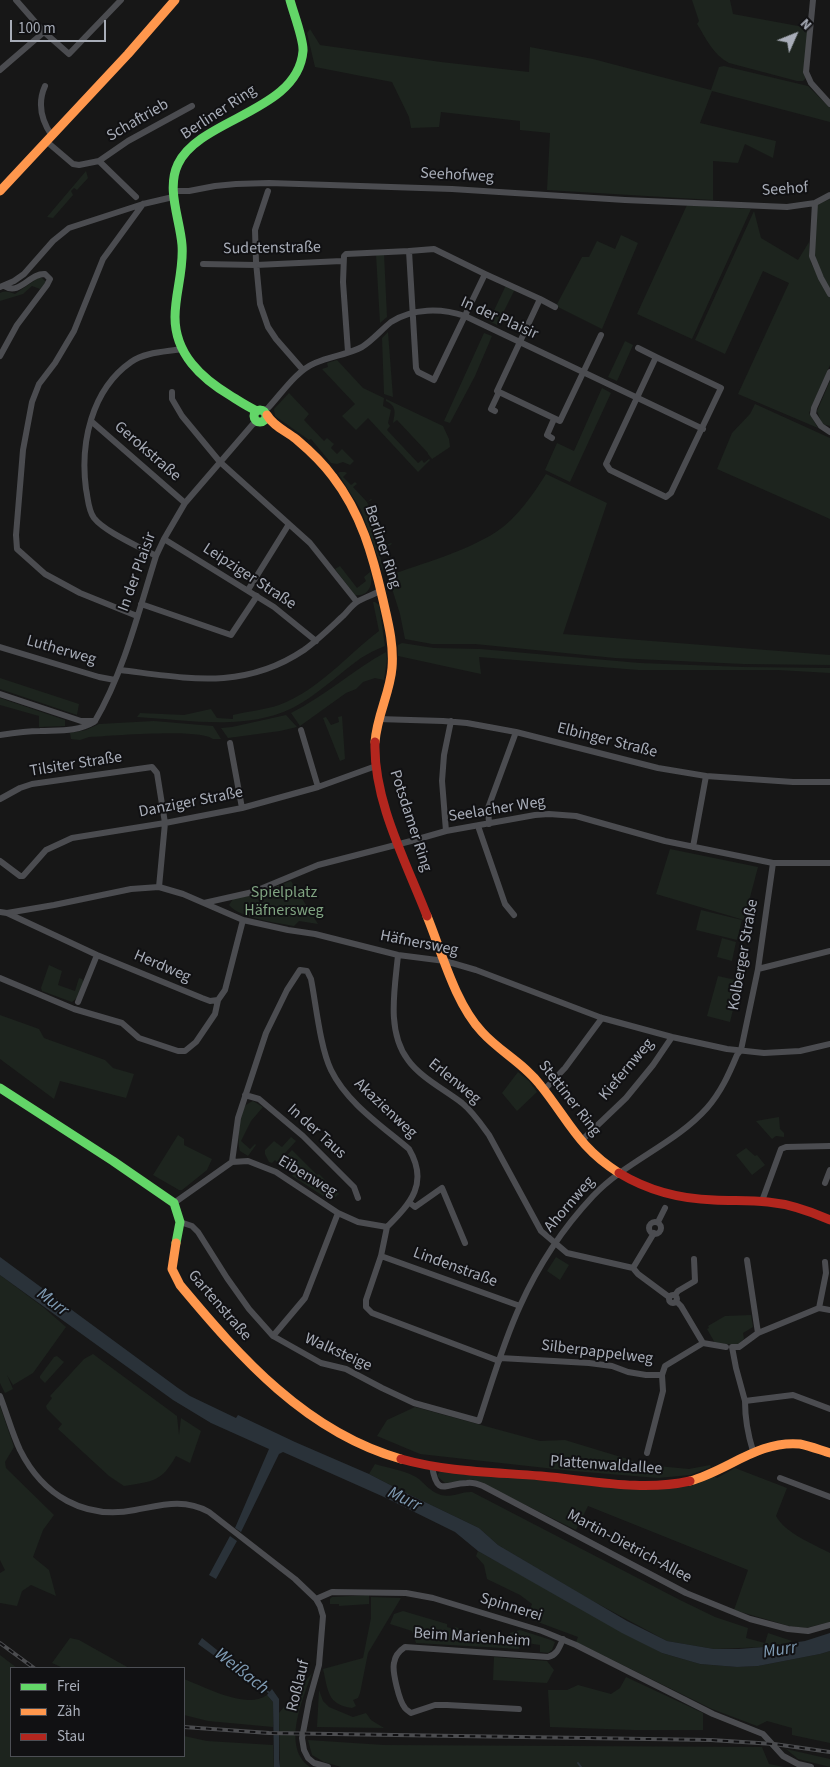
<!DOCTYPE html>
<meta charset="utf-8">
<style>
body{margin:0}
#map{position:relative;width:830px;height:1767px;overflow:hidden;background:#171717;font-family:"Source Sans 3",sans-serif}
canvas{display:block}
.legend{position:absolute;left:10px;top:1667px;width:175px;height:90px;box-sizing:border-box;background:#111113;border:1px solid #4d4f55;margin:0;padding:6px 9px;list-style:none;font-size:15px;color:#a8adb8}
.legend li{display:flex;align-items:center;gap:10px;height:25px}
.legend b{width:25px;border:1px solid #4d4f55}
.north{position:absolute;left:770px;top:10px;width:50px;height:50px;-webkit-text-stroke:4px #111113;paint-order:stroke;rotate:46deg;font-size:14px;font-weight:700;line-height:20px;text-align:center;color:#a8adb8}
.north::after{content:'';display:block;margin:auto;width:18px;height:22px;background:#a8adb8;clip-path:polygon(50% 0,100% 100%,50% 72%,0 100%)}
.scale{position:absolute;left:10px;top:20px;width:96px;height:22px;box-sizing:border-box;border:2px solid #a8adb8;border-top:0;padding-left:6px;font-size:15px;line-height:18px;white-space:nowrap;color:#a8adb8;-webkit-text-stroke:4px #111113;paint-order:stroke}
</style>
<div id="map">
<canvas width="830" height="1767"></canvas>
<ul class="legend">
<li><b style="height:6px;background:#63d668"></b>Frei</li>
<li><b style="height:6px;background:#ff974d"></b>Zäh</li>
<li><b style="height:6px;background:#b3261e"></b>Stau</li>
</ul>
<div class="north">N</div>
<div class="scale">100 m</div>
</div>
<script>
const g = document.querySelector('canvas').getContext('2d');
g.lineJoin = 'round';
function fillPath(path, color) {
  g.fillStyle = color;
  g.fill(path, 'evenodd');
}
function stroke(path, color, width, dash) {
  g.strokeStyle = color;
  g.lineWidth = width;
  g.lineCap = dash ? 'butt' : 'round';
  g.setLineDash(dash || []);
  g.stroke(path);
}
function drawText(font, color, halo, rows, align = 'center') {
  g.font = font + ' "Source Sans 3",sans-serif';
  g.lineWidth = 4;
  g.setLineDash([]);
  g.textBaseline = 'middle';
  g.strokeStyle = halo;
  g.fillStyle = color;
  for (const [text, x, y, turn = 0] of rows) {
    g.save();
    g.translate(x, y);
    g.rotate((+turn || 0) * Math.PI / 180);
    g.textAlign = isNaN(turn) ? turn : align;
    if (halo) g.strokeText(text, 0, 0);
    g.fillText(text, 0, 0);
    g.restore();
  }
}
fillPath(new Path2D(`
 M692 0H730L733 14 809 28 805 79 803 81H797L729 63C713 55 706 38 697 24L699 21Z
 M310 29 320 45 441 62 529 72 530 47 593 59 711 90 719 67 724 66 808 86 830 108V122L712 91 700 123 776 141 773 158 745 144 738 163 713 161V200L547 190 550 133 520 130V121L441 112 439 127 411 128 409 117 392 82 315 67 307 33Z
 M86 171 88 178 77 190 74 188 71 191 73 195 53 218 47 217Z
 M830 199V289L819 269 814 252 817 205Z
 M687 205 751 209 692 339 637 314Z
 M754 211 761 238 798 260 809 242V250L811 263 830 298V365L809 413 818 428 738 394 789 283 763 271 725 354 695 340Z
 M621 235 638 243 602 329 556 306 582 257H589L597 241 615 249Z
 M384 253 387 317 380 323 376 254Z
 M38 278H42L46 282 40 289 32 286 23 294 0 301V293C6 290 9 292 15 294Z
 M507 283 516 287 497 325 489 321Z
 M388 332 393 397 384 394 382 338Z
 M484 333 492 336 475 376 450 423 444 421Z
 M625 341 633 345 617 381 608 377Z
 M337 360 363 388 384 398 383 406 391 410 388 423 390 426 387 430 418 463 422 460 424 463 429 459 430 460 418 472 368 418 356 430 342 416 355 404 322 369 328 367 327 363Z
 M830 381V426L822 424 817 411Z
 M602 388 611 393 570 482 545 470 557 443 574 451Z
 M289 393 309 414 304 420 324 441 327 438 334 444 331 448 337 454 342 449 354 461 350 465 343 462 337 464 331 463 311 439 309 440 275 416 274 409Z
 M386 399 443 426 449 439 450 447 432 459 428 454V453L397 420 393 423C395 413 397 406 386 401Z
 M755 404 830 438V519L717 469 732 433 750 414Z
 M340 472H345L347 473 343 477 351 485 355 482 357 484 353 487 367 502 371 499 372 500 367 502 372 513 377 511 378 513 373 516 379 529 384 527 385 529 380 531 386 545 391 543 392 544 379 551 384 574 361 510 338 473Z
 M546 474 607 503 563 634 830 655V665L744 664 615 658 475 644H432L405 639 400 614 388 576C423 563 465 552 496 532 517 518 532 496 546 474Z
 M340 566 357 588 366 581 364 577 370 572C374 584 369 597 355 595L335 569Z
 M373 602H375L379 605 385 646C377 649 369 653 361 658 341 672 324 689 303 702 254 733 192 720 137 717L140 713 184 715 211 709 217 718 233 719V715C248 711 265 710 279 705 319 690 346 656 379 631Z
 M402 643 434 648 480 649 640 663 744 667 830 668V673L778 670H638L479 657 481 674 398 656V645Z
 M386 652 387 659 384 680 375 678 363 682 356 689 346 693 300 726 291 713C325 696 353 670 386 652Z
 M0 678 79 704 77 715 0 689Z
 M0 698 65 720V726L39 727V716L0 705Z
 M286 715 297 727 280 731 228 738 221 728 232 727Z
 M342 716 345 759 340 761 323 718 326 717 331 725 339 722 338 717Z
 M154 721 213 726 221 739H213C198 728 111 736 89 737L80 740 71 739 70 733 86 730 99 724Z
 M670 849 758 867 744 920 656 894Z
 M291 881 318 924 299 921 294 926C278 923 239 918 229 905L233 899 255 894Z
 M701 910 742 920 737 940 696 930Z
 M722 938 736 942 732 961 717 957Z
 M49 965 62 971 58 985 75 991 79 978 82 979 84 983 77 998 72 1002 42 991 41 988Z
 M718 976 740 981 730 1022 707 1016Z
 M0 1015 39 1029 44 1038 105 1060 113 1068 134 1074 126 1098 60 1081 54 1099 0 1059Z
 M518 1072 529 1081 537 1092 517 1111 502 1093Z
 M253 1101 263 1107 251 1121 241 1141 250 1149 255 1144 256 1145 248 1156 240 1151C237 1142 239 1112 246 1105 248 1103 251 1102 253 1101Z
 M779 1117 780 1129 784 1133V1137L776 1136 772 1139 756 1121Z
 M178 1135 184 1139V1145L212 1159 207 1170 182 1190H179L153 1175Z
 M291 1137 296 1141 277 1162 275 1160 272 1163 269 1162 265 1154V1150L274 1141 282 1147Z
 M746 1148 755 1156 757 1155 765 1165 752 1175 736 1155Z
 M292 1150 317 1175 319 1174 339 1194 331 1201 292 1176 299 1168 285 1157Z
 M556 1257 569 1265 560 1280 547 1271Z
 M0 1275 43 1307 66 1327 33 1373 13 1385 7 1375 13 1389 5 1393 0 1383Z
 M751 1315 753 1327 743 1333 744 1339 737 1345 715 1343 707 1329 709 1328 708 1326 725 1316Z
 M93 1354 177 1416 179 1435 181 1418 201 1431 190 1463 176 1456C161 1483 152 1481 124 1486L109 1476 58 1429 62 1424 47 1409 46 1406 52 1398 50 1396 84 1359Z
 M57 1356 64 1362 45 1383 40 1378V1376L54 1357Z
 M0 1406 14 1447 5 1462 6 1468 54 1515 43 1530 33 1557 49 1570 56 1596 31 1585 22 1591 17 1606 0 1603V1573L5 1570 0 1560Z
 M415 1407 540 1441 565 1440 647 1465 689 1469 710 1465 711 1467 690 1475 658 1478 573 1471 420 1454 377 1436 387 1420Z
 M375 1464C388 1468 403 1470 416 1477 425 1483 430 1492 441 1495 452 1498 462 1491 472 1492L680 1600 715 1617 748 1628 746 1638 765 1643 768 1633 792 1641 789 1643 764 1647 714 1649 667 1641 589 1599 498 1545 479 1528 402 1491 369 1474Z
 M735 1468 787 1488 776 1516C785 1533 813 1544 830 1553V1622L806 1628 789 1626 734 1610 748 1570 588 1506 576 1530 475 1480C464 1479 455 1483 445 1483L437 1476 440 1471 652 1490 714 1476 717 1478Z
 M478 1551 662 1653 700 1664 737 1667 758 1666 820 1654 830 1651V1743L792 1735V1728L767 1721 757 1726 712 1709 576 1642 578 1637 527 1618 532 1604 520 1595 487 1579 484 1565 476 1556Z
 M369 1595V1604L339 1606V1604H330V1599L332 1597Z
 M371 1597 401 1598 368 1653 360 1693 358 1698 353 1700 356 1706 352 1708C327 1705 328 1690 323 1669L363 1658 371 1618Z
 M403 1611 447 1624V1627L454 1629 455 1627 477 1634 476 1641 508 1643 510 1633 520 1630 551 1640 555 1642 552 1650 548 1653 540 1652V1645L520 1642 519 1649 416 1643 412 1631 390 1624 394 1614Z
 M70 1638 79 1640 129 1668H63L52 1663Z
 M0 1655 17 1668H11V1756H184V1736L207 1741 273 1745 274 1767H0Z
 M494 1657 547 1661 554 1670 547 1683 493 1680Z
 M312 1673C303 1699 281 1747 310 1767H280L279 1713Z
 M626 1677 703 1713V1730H634L550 1727 548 1690H567L578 1685 611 1694 620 1688Z
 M184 1679C205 1687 247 1710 267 1695L273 1702V1727L208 1721 184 1715Z
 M319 1690 323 1701 329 1707 353 1717 366 1713 371 1720 384 1728 317 1727Z
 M308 1740 384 1745 762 1747 769 1764 784 1767H341L324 1762 312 1755Z
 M786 1749 830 1759V1767L798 1759Z`), '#1d241e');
fillPath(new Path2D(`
 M0 1257 178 1388 190 1396 236 1418 238 1415 295 1442 369 1474 402 1491 479 1528 498 1545 627 1621 667 1641 714 1649H739L764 1647 805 1641 830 1633V1651L820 1654 758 1666 737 1667 700 1664 662 1653 622 1633 478 1551 455 1532 384 1497 283 1452 279 1454 241 1532 235 1528 269 1449 211 1423 173 1400 0 1275Z
 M230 1536 237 1541 216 1579 209 1575Z
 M202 1638 247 1674 241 1675 198 1644Z
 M272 1689 279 1699V1759L280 1767H274V1763L273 1702 267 1695Z`), '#2a3239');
stroke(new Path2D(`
 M242 1673 271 1694
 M578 1763 581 1767`), '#2a3239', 2);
stroke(new Path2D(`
 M16 0 44 32 69 54 121 0
 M813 0 806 72 811 83 830 104
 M0 70 44 32
 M45 86C37 104 41 120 52 136
 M46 141 73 164 79 165 99 161 128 141 192 106
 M99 161 136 197
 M172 191H189L215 186 236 184 269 183 452 189 625 200 787 207 815 203 830 195
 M268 191 255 230 256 262 260 304 268 327 276 339 303 370
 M815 203 812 256 821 278 830 294
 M434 249 485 274 434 380 418 372 416 368 409 251Z
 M203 264 256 265 342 261
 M485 274 540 299 497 391 560 421 601 335
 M0 287 14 281 24 274 53 241 69 228 143 204 173 197
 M540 299 555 307
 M638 348 656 357
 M348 352 343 282 344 256 346 254 409 251
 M0 356 17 325 47 285 50 279 45 274C29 273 20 296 4 286
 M656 357 721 388 671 493 666 497 610 470 606 464Z
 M830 372 814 408 813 414 821 426 830 432
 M172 392V399L182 416 220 462 310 543 357 602
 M263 411 268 408C282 393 296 371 315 363 330 356 347 355 362 347 373 340 381 330 391 322 413 308 441 308 465 316L703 429
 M495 411 491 409 499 392
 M91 421 185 503
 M552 438 547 435 554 419
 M164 539 274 607 316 641
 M156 556C140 547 105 532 94 518 88 510 88 498 86 489 80 444 91 390 131 362 145 352 165 352 182 349
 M248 590 289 524
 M141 604 231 635 257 596
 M137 616 80 593 45 574 17 549 16 535 23 450 32 402 39 384 55 363 74 331 103 259 143 204
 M0 647 99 677 115 680
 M120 670C187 678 243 691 304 650 318 640 331 627 344 615 348 611 352 605 357 602 365 597 374 595 381 590
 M0 694 81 721H95
 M378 719 443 721 467 723 516 732 658 768 706 776 793 782H830
 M95 721C124 672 139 610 156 556L164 539 185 503 253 424 259 422
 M301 730 318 787
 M0 735C13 733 26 731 40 731 59 730 77 732 94 722
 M230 743 242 808
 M0 799 20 788 32 784 152 767 157 773 165 823 159 887
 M489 824 488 808 516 732
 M478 826 505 904 514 915
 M446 831 442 781 444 755 451 721
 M693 847 706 776
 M0 861 20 876H23L46 850 72 838 165 823 242 808 318 787 376 766
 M204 903 253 892 318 865 411 841 446 831 535 815 549 814 576 816 665 841 773 863H830
 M0 912 7 913 54 905 131 889 159 887 183 894 243 920 288 930 315 934 398 955 445 961 476 970 602 1018 672 1037 727 1049 764 1053 800 1051 830 1044
 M7 913 97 955 202 998 210 1001 218 1000
 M398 955C395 988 386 1031 408 1060 420 1077 445 1090 462 1103 473 1112 481 1124 489 1135L541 1231 567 1253 633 1268 638 1274 669 1297
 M758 969 830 951
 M0 978 74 1009 122 1023 139 1038 178 1051H185L196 1042 215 1014 218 1000 225 990 243 920
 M78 1002 97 955
 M544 1090 565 1068 602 1018
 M245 1095 259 1099 303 1136 354 1187 358 1198
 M581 1141 626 1098 653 1065 672 1037
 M232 1162 248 1161 276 1172 338 1213
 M825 1183 830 1170
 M762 1201 781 1149 786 1147 830 1146
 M174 1203 232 1162 238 1118 266 1033 287 990 300 970 307 971 311 979C316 1004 320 1047 331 1070 347 1103 382 1126 409 1149 429 1183 411 1203 387 1227L358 1222 338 1213 305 1298 273 1336
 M410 1203 415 1207 442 1188 465 1243
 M180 1222 192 1226 198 1232 227 1278 249 1309 273 1336 321 1363 346 1369 382 1388 414 1403 479 1421C492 1382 503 1343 520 1306 538 1266 563 1228 593 1196 626 1161 675 1144 707 1108 721 1092 729 1074 737 1055L741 1050 758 969 773 863
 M658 1222 665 1208
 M649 1228a6 6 0 1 1 12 0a6 6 0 1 1-12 0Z
 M387 1227 381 1256 366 1300V1307L372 1313 499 1361
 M381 1256 520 1306
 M747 1260 758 1333
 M633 1268 654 1233
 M669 1299a4 4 0 1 1 8 0a4 4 0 1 1-8 0Z
 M675 1295 678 1291 695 1281 694 1259
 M819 1308 826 1273 825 1262
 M703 1343 726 1347
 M500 1358 589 1363 612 1366 628 1372 646 1375H662
 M0 1396C7 1414 12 1433 20 1450 43 1496 85 1520 135 1510 162 1505 184 1498 209 1512L295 1579 316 1599 320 1606 323 1616 319 1665 309 1701 302 1738 304 1750 308 1758 314 1763 328 1767
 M745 1401 736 1368 732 1347H739L758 1333 819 1308 830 1310
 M753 1451C748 1435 745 1418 745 1401L793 1395 830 1409
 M647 1453 663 1391 662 1375 665 1366 703 1343 681 1306 676 1301
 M432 1466C437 1498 446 1483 467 1483 472 1482 478 1484 483 1486L686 1593 750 1619 788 1629 808 1631 830 1625
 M780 1478 830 1497
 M316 1599 332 1592 406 1593 433 1598 542 1631 576 1645 713 1714 763 1734 783 1756 798 1764 811 1767
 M519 1709 447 1705H435L411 1713C410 1712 405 1709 405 1708 399 1701 392 1671 394 1663 395 1655 399 1651 405 1647L548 1657C557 1655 559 1648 563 1639`), '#4b4c50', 6);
stroke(new Path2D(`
 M254 416a6 6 0 1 1 12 0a6 6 0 1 1-12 0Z
 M257 411C248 407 239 401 231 396 201 378 175 354 175 317 175 293 184 270 182 245 180 219 166 189 178 164 200 118 298 112 303 51 304 40 293 12 290 0
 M0 1088 113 1161 174 1203 180 1222 176 1243`), '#63d668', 9);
stroke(new Path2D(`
 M0 191 128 54 175 0
 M267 415C273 426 286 431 296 439 309 450 323 463 333 477 361 513 373 556 383 600 388 622 394 644 392 668 390 693 377 715 375 742
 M427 916C442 953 455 1003 482 1032 500 1052 525 1064 541 1086 569 1121 579 1148 619 1173
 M176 1243 172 1269 180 1285C241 1358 306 1432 401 1459
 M690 1481C727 1471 759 1440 800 1444 810 1446 820 1450 830 1453`), '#ff974d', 9);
stroke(new Path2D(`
 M375 742C373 800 406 862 427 916
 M619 1173C647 1190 681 1199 714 1200 732 1201 750 1200 768 1202 789 1204 810 1211 830 1220
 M401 1459C447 1472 494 1472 541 1476 590 1480 641 1492 690 1481`), '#b3261e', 9);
const rail = new Path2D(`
 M0 1643 34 1668
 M184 1727 269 1733 711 1740 774 1744 830 1752`);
stroke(rail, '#4b4c4f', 4);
stroke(rail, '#111113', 2, [5.5]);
drawText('16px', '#a8adb8', '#111113', [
 ["Berliner Ring",219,113,-33],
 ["Schaftrieb",138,121,-30],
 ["Seehofweg",457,176,3],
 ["Seehof",785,190,-4],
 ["Sudetenstraße",272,249,-1],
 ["In der Plaisir",499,319,24],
 ["Gerokstraße",147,452,41],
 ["Berliner Ring",382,547,72],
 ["In der Plaisir",138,572,-70],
 ["Leipziger Straße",249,577,33],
 ["Lutherweg",61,651,16],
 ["Elbinger Straße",607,741,14],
 ["Tilsiter Straße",76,765,-9],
 ["Danziger Straße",191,803,-11],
 ["Seelacher Weg",497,810,-9],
 ["Potsdamer Ring",410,821,72],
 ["Häfnersweg",419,944,11],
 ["Kolberger Straße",744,955,-80],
 ["Herdweg",162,967,23],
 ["Kiefernweg",627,1070,-50],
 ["Erlenweg",454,1082,39],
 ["Stettiner Ring",569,1099,52],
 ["Akazienweg",385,1109,43],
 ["In der Taus",316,1132,42],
 ["Eibenweg",307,1177,31],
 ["Ahornweg",570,1205,-49],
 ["Lindenstraße",455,1268,20],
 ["Gartenstraße",219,1306,49],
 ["Walksteige",338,1353,24],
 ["Silberpappelweg",597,1353,7],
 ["Plattenwaldallee",606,1466,4],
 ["Martin-Dietrich-Allee",629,1547,28],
 ["Spinnerei",511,1608,17],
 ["Beim Marienheim",472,1638,4],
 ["Roßlauf",299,1686,-76]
]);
drawText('16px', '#7fa381', '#111113', [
 ["Spielplatz",284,893],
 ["Häfnersweg",284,911]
]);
drawText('italic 18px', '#7f9bb3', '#111113', [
 ["Murr",52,1303,37],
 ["Murr",404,1500,26],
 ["Murr",780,1651,-9],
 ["Weißach",241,1672,38]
]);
</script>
